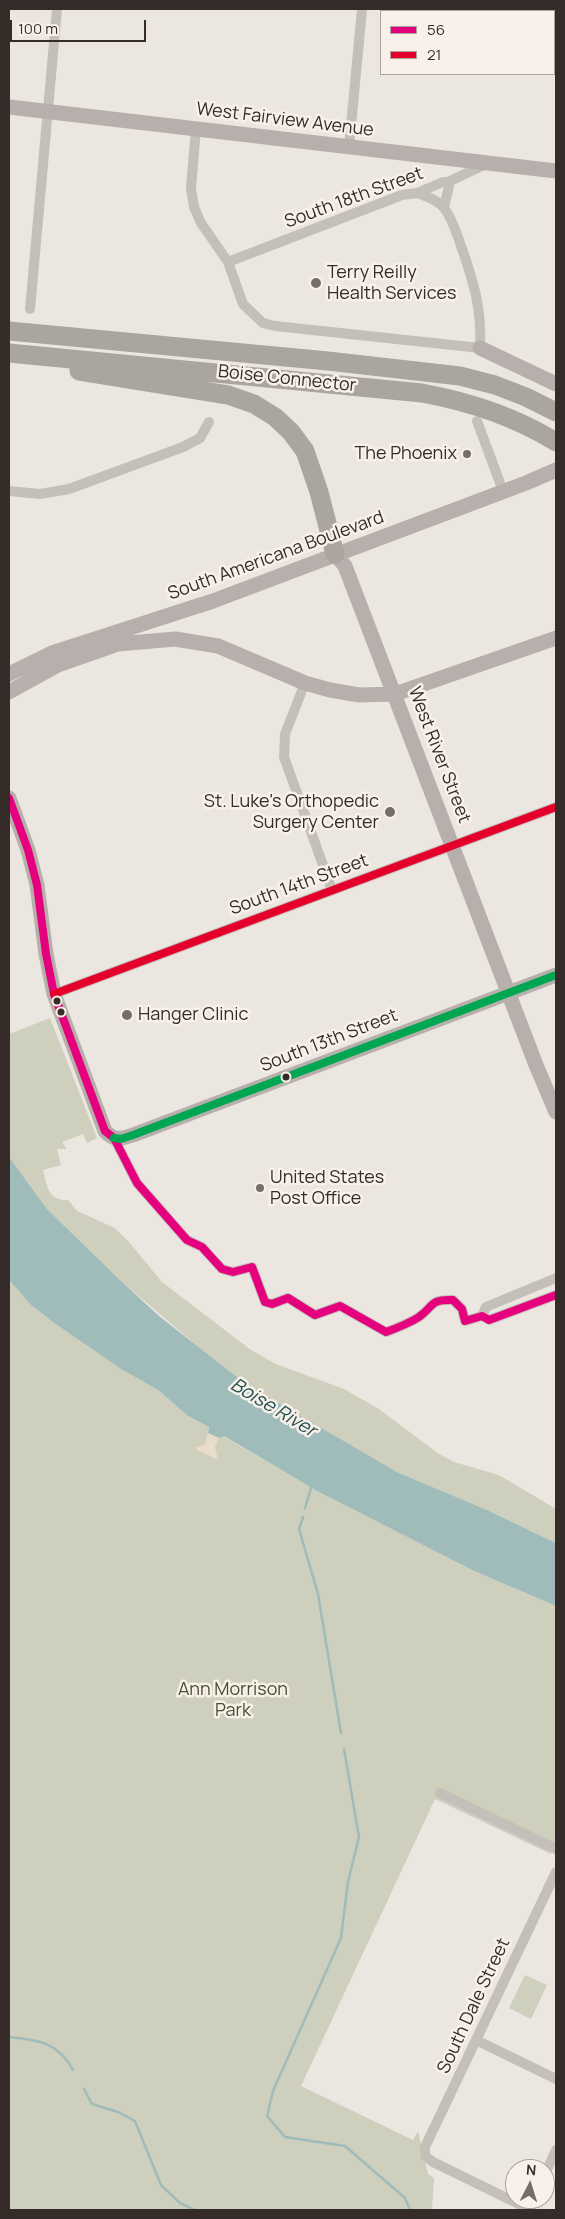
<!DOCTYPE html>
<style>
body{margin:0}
#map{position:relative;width:565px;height:2219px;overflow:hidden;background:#ece6e1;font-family:Manrope,sans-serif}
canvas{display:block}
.frame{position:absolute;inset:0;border:10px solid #352c29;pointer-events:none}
.legend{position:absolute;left:380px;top:10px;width:175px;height:65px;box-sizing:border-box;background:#f8f0e9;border:1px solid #aaa29c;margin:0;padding:6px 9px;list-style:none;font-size:15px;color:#352c29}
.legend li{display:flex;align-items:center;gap:10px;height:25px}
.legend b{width:25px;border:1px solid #aaa29c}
.north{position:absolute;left:505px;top:2159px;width:50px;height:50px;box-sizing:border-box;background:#f8f0e9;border:1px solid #aaa29c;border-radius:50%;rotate:5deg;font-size:14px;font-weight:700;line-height:20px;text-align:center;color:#352c29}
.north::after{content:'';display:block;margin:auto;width:18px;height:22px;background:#756d69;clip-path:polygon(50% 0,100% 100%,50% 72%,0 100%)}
.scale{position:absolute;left:10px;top:20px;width:136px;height:22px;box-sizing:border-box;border:2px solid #352c29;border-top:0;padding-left:6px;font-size:15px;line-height:18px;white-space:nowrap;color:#352c29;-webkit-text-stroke:4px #f8f0e9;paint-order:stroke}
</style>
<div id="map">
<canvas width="565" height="2219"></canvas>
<div class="frame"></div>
<ul class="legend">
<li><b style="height:6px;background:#e5007d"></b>56</li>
<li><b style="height:6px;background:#e4002b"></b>21</li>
</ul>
<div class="north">N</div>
<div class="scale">100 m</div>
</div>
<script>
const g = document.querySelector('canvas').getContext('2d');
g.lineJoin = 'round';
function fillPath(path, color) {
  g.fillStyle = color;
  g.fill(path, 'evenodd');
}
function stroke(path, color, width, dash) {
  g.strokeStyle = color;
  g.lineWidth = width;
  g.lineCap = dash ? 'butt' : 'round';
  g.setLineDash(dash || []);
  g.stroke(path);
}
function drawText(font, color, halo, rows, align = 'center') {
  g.font = font + ' Manrope,sans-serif';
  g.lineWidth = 5;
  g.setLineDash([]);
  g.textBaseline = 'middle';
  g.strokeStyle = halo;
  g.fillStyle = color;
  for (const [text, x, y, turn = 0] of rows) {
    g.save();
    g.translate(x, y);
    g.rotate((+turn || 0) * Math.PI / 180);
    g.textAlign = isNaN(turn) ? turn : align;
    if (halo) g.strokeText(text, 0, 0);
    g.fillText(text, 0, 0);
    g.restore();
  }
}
fillPath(new Path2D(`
 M50 1018 97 1138 87 1143 83 1134 62 1142 67 1149H57L61 1165 43 1170C47 1186 48 1201 68 1200L77 1211 115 1228 129 1242 162 1282 251 1350 276 1364 344 1389 379 1409 439 1454 454 1462 499 1475 556 1509V1543L487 1510 397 1472 287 1410 247 1385 208 1355 121 1281 47 1209 9 1157V1034Z
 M9 1280 31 1305 54 1323 121 1369 158 1390 188 1416 209 1427 208 1433 219 1438 223 1436 317 1491 474 1571 556 1606V1843L551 1854 435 1799 301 2086 413 2140 418 2131 428 2174 434 2178 432 2210H9Z
 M525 1975 547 1985 531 2019 509 2008Z`), '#cecfbc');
fillPath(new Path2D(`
 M208 1433 219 1438 215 1447 218 1460 197 1450 196 1447 205 1444Z`), '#eadcca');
fillPath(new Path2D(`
 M9 1157 47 1209 121 1281 159 1316 247 1385 397 1472 487 1510 556 1543V1606L474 1571 317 1491 224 1436 219 1438 208 1433 209 1427 188 1416 158 1390 121 1369 54 1323 31 1305 9 1280Z`), '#a0bcba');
stroke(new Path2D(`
 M305 1508 312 1485
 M303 1517 299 1529 318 1594 341 1733
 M344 1749 359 1837 348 1882 341 1938 273 2091 267 2116 285 2137 345 2146 405 2198 410 2210
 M9 2037C38 2040 58 2042 73 2070
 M84 2089 92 2104 118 2112 135 2121 161 2185 180 2203 195 2210`), '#a0bcba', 2.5);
stroke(new Path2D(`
 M196 128 191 188 194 207 201 223 228 262 243 304 263 323 275 326 480 348C482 309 474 283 461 246 457 234 452 218 444 208 438 200 426 196 417 193
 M349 147 362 9
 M444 207 449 186 448 182
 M228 262 402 195 417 193 443 182H448L486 164
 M30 309 57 9
 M477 421 503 491
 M9 491 40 494 69 489 183 447 200 438 209 422
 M305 683 285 734 284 757 332 890
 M54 994 556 807
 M114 1138 137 1183 187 1240 202 1247 222 1269 233 1272 252 1267 265 1302 272 1304 288 1298 315 1315 340 1306 386 1332C397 1328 408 1324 419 1317 434 1306 430 1299 453 1300L462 1309 465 1321 482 1316 489 1320 556 1295
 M482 1316 486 1307 556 1278
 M440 1793 556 1849
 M476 2040 556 2079
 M545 2174 556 2150
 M531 2210 433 2162 425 2156V2147L556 1872`), '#c5bfba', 10);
stroke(new Path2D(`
 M543 9 546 11
 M9 107 556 171
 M480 348 556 384
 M335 554 345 566 536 1065 556 1112
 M9 674 52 653 213 601 526 483 556 470
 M9 692 58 665 118 644 175 639 218 646 305 683 330 690 359 695 395 694 556 638
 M9 798 28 850 37 885 46 954 54 994 105 1131C114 1141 121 1139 133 1135L556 975`), '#b6afab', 15);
stroke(new Path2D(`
 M9 331 328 361 460 376 495 385 526 397 556 412
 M9 353 422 393C471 402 514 416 556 442
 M79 371 228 395 254 404 275 417 291 432 305 451 319 492 335 554`), '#aba5a0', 19);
stroke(new Path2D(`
 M9 798 28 850 37 885 46 954 54 994 105 1131 114 1138 137 1183 187 1240 202 1247 222 1269 233 1272 252 1267 265 1302 272 1304 288 1298 315 1315 340 1306 386 1332C397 1328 408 1324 419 1317 434 1306 430 1299 453 1300L462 1309 465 1321 482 1316 489 1320 556 1295`), '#e5007d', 8);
stroke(new Path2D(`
 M54 994 556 807`), '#e4002b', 8);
stroke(new Path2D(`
 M114 1138 121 1139 133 1135 556 975`), '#00a651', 8);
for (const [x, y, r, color] of [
 [316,283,6,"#756d69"],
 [467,454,5,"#756d69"],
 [390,812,6,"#756d69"],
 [57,1001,4.5,"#352c29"],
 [61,1012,4.5,"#352c29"],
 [127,1015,6,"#756d69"],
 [286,1077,4.5,"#352c29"],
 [260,1188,5,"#756d69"]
]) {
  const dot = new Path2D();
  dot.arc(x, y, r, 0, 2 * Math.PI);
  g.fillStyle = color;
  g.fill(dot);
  stroke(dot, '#f8f0e9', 2);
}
drawText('18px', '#352c29', '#f8f0e9', [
 ["West Fairview Avenue",285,120,7],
 ["South 18th Street",354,198,-20],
 ["Boise Connector",287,379,6],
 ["South Americana Boulevard",276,556,-20],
 ["West River Street",439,755,69],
 ["South 14th Street",299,885,-20],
 ["South 13th Street",329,1041,-21],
 ["South Dale Street",474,2006,-65]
]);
drawText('18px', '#352c29', '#f8f0e9', [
 ["Terry Reilly",327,273],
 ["Health Services",327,294],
 ["The Phoenix",457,454,"right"],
 ["St. Luke's Orthopedic",379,802,"right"],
 ["Surgery Center",379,823,"right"],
 ["Hanger Clinic",138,1015],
 ["United States",270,1178],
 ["Post Office",270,1199]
], 'left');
drawText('18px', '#46512f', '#f8f0e9', [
 ["Ann Morrison",233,1690],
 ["Park",233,1711]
]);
drawText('italic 19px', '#225253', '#f8f0e9', [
 ["Boise River",273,1408,31]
]);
</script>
